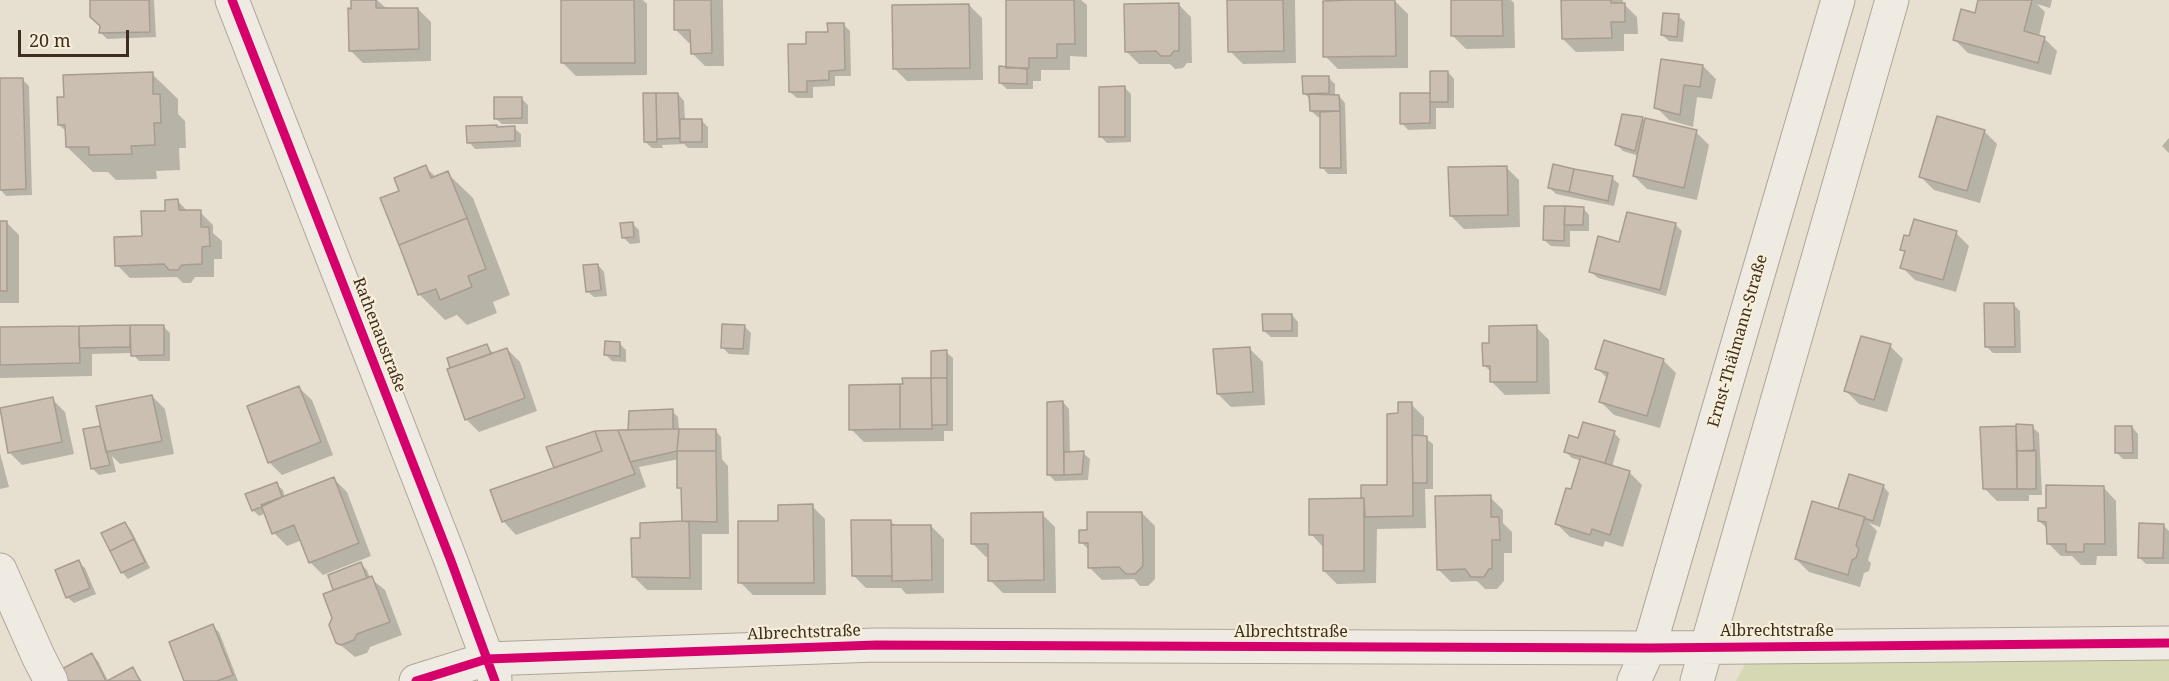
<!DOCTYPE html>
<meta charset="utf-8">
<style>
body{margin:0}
#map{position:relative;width:2169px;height:681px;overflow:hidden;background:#e7e0d1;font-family:"Noto Serif",serif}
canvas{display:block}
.scale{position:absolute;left:18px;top:30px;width:111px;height:27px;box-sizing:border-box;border:3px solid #3d2e20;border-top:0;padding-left:8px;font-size:18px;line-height:21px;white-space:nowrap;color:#3d2e20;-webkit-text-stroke:4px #f7eed8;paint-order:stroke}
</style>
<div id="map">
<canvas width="2169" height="681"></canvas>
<div class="scale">20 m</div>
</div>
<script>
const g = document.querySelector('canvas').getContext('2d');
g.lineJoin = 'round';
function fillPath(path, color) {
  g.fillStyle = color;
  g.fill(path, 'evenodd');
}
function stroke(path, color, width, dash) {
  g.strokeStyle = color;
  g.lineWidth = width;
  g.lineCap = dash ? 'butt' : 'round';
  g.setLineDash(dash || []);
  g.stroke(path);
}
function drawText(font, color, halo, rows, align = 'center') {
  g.font = font + ' "Noto Serif",serif';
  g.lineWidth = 4.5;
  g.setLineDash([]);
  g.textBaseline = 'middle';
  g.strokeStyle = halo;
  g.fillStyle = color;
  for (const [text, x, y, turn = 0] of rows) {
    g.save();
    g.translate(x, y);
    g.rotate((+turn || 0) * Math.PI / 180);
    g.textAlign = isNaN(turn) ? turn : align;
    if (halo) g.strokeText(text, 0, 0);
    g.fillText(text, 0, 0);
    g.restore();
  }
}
fillPath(new Path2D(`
 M2169 647V681H1736L1751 654Z`), '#d6d7b3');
fillPath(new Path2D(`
 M91 0H154L156 37 107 39 101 33V26Z
 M352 0H377L387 9H418L431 22V61L363 63 350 50Z
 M563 0H643L647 4V75L576 76 563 63Z
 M675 0H723L724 66H705L692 53V43H689L676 30Z
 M1008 0H1081L1087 5V57L1070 56V70H1041V81H1033V89H1007L1000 83 1008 69Z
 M1229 0H1295L1296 63 1243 64 1230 51Z
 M1350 0 1395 1 1408 14V68L1338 69 1325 56Z
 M1452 0H1511L1514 3 1515 48 1466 49 1453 36Z
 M1562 0H1623V3L1637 17 1638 34H1624V51L1576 52 1563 39Z
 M1980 0H2052L2050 8 2037 4 2045 12 2039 36 2044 38 2057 51 2051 75 1968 53 1955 40 1976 15Z
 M1178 4 1191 17 1192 63H1187L1183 68 1175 69 1170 64H1139L1126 51Z
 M969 5 982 18 983 80 907 81 894 68Z
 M1678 16 1685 22 1683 42 1669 41 1662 35Z
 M843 24 850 31 851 76H835V86L813 87V98H797L790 92 808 46Z
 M1703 66 1716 79 1712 99 1697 97 1693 127 1669 120 1656 107Z
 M1448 72 1454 79V108H1436V129L1408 130 1402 123 1432 94Z
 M152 74 178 99V114L185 121 186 148H179L180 170 156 171 157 179 116 180 108 172H93L67 147V132L59 125Z
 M1328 77 1335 84V96H1339L1345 103 1347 174H1328L1322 167 1321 117H1318L1311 111V100L1304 93Z
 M22 79 29 86 32 195 6 196 0 189V80Z
 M1125 88 1131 94V142L1107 143 1100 136Z
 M678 94 684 101 685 120H701L708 127V148H688L684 144 662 145 663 148H652L645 142V95Z
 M521 98 528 105V124H502L495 118Z
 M1642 118 1646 122 1696 132 1709 145 1697 200 1647 189 1634 176 1639 156 1623 151 1617 145Z
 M496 126 499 128H514L521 134V147L475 149 469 142Z
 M1984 131 1997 144 1980 203 1934 190 1921 177Z
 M2169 138V153L2162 146Z
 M425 167 436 177 447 173 473 198 510 295 493 302 497 313 467 325 457 315 445 320 419 294 401 191Z
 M1506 167 1519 180 1520 227 1464 229 1451 216Z
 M1612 178 1619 184 1614 206 1556 194 1549 187Z
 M178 201 188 212H200L213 225V233L222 241V259H214V277H195L191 283H183L177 277 130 278 117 265Z
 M1583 208 1589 215V231H1570V247L1551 246 1544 240Z
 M1628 213 1676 225 1682 231 1666 296 1598 278 1591 272 1620 243Z
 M0 222H6L19 235V303H0Z
 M632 223 639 230 640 243 630 244 623 237Z
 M1956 233 1969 246 1956 292 1915 280 1902 267 1906 253 1901 249Z
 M598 265 604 272 607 296 594 297 587 291Z
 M2013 304 2020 311 2021 353H1993L1986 346Z
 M1292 315 1298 322V337H1271L1264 331Z
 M163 326 170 333V361H139L132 353 92 354V376L0 378V328Z
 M744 326 751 333 749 355 729 354 722 347Z
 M1536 327 1549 340 1550 394 1505 395 1492 382V373L1484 365 1491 344Z
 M619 343 626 350V362L612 361 606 355Z
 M486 346 494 354 507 349 520 362 537 411 479 432 466 419Z
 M1890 346 1903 359 1887 412 1859 404 1846 391Z
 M1250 349 1263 362 1265 405 1231 407 1218 394Z
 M946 352 953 358V431H944V441L864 442 851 429 904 386V379H933Z
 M1663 360 1676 373 1660 428 1614 415 1601 402 1608 379 1597 368Z
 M299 388 312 400 333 455 282 475 269 462Z
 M152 396 165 409 174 454 120 464 112 456 116 472 99 475 93 469 100 428 103 431Z
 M52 399 65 412 74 454 22 465 9 452 0 410Z
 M1063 402 1069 409 1070 453H1083L1090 459 1088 480 1055 481 1049 475Z
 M1411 404 1424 417V437L1433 444V489H1425L1426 528 1377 529 1376 583 1337 584 1324 571V548L1311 534 1363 499V487L1389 486 1400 415Z
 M672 411 678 417 679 431 715 430 721 437 722 459 728 466 729 534H702V590H647L634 577 642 539 683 523V491L679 487V459L639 467 646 487 516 535 504 522 492 491 556 468Z
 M2032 427 2039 433 2042 495H2029V501H1997L1984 488 1981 428Z
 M2132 427 2138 434V459H2123L2117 453Z
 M1614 433 1620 439 1612 467 1629 472 1642 485 1623 547 1605 541 1603 547 1570 537 1557 524 1573 491 1582 461 1572 458 1566 452 1579 440Z
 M0 453 9 487 0 489Z
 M334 479 347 492 371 556 323 575 310 562 302 540 287 546 274 533 266 513 259 516 253 510 276 484 283 490 285 498Z
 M1883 486 1889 493 1880 527 1869 523 1877 531 1868 560 1871 563 1869 571 1864 573 1860 587 1809 572 1796 559 1844 512Z
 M2104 488 2116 501 2117 556H2097L2096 565H2081L2072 556H2061L2048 543V529L2039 521 2048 509Z
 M1490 497 1503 510V523L1512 532V553H1504V581L1497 589H1485L1477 581 1451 582 1438 569Z
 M812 506 825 519 826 595H753L740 582 780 522Z
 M1142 513 1155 526V579L1148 586H1140L1134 579 1102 580 1089 567V550L1081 542 1089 531Z
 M1042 514 1055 527 1056 593H1003L990 580 989 557H986L973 544Z
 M890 521 896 526H931L944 539V593L906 594 901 588H866L853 575Z
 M125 523 131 530 150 568 128 579 122 572Z
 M2163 525 2169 531V564H2146L2140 558Z
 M78 562 85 568 96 594 74 603 67 597Z
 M361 564 367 570 370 578 385 590 402 635 370 647 367 653 355 657 337 642 334 618 336 591 330 576Z
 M212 626 219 632 238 681H186Z
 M92 655 98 661 108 681H65Z
 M133 669 142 681H110Z`), '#0003');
const building = new Path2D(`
 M90 0H149L150 32 99 33 100 26 90 17Z
 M351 0H376V8H418L419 49 349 51 348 8 351 9Z
 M561 0H634L635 63H561Z
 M674 0H711L712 53 691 54 690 30H674Z
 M1006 0H1074L1075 44H1057V58H1029V68H1006Z
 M1227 0H1283L1284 51 1228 52Z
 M1348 0H1395L1396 56 1323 57V1Z
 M1451 0H1502L1503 36H1451Z
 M1561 0H1611V3H1625V22H1611L1612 38 1562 39Z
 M1978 0H2032L2024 31 2045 37 2038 63 1953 40 1961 9 1975 13Z
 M1179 3V51H1174L1170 56H1161L1156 51 1125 52 1124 4Z
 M969 4 970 68 893 69 892 5Z
 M1663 13 1679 14 1677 37 1661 35Z
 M827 23H844L845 70 829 71V80L807 81V92H789L788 44H806V32H828Z
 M1661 59 1703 65 1700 87 1684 85 1680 115 1654 108Z
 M999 66 1027 69V84L999 83Z
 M1430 71H1448V102H1430Z
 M153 72V94H160L161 123H154L155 145 131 146 132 154 89 155V147H66L65 125H58L57 97H64L63 75Z
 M1302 76H1329V93L1303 94Z
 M0 78H23L26 189 0 190Z
 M1125 86V137H1099V87Z
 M643 93H656L657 142H644Z
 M656 93H678L680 138 657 139Z
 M1400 93H1430V123L1400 124Z
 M1309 94 1339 95 1340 111H1310Z
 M494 97H522V118L494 119Z
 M1340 111 1341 168H1320V112Z
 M1622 114 1643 117 1635 151 1615 145Z
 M1937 116 1985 130 1967 191 1919 177Z
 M1645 118 1697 130 1684 188 1633 176Z
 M680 119H702V142H680Z
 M497 125V127L515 126V141L467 143 466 126Z
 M1553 164 1574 169 1569 192 1548 188Z
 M426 165 431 178 448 171 467 218 399 245 380 198 399 191 394 178Z
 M1507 166 1508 215 1450 216 1448 167Z
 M1574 169 1613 176 1608 201 1569 192Z
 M178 199 179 210H201V227H209L210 246 202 247V264L182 265 178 270H169L164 264 115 266 114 237 142 236 141 211H165V200Z
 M1544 206H1565L1564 241 1543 240Z
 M1565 206 1584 207 1583 225H1564Z
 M1627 212 1676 223 1660 290 1589 272 1598 236 1619 242Z
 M467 218 486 269 468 276 472 287 440 300 436 289 418 295 399 245Z
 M1914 219 1957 231 1943 280 1900 268 1905 251 1900 250 1904 235 1909 236Z
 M0 221H7V291H0Z
 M633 222 634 237 622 238 620 223Z
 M598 264 601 290 586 292 583 265Z
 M1984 303H2014L2015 347H1985Z
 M1262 314H1292V331H1263Z
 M722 324 745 325 743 349 721 348Z
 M130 325V347L79 348V326Z
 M130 325H164V355L131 356Z
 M1537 325V382H1490V366H1483L1482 343H1489V326Z
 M79 326 80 363 0 365V327Z
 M1861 336 1891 344 1874 400 1844 391Z
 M1604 340 1664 359 1647 416 1599 402 1608 373 1595 369Z
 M605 341 620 342V356L604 355Z
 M487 344 491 354 450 368 447 358Z
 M1250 347 1253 392 1217 394 1213 349Z
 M507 348 525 398 465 420 447 369Z
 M947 350V378H931V351Z
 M902 378H931L932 429H900V384H903Z
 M931 378H947V425H932Z
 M900 384V429L849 430V385Z
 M299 386 321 442 268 463 247 406Z
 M152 395 162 441 106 452 96 406Z
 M53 397 62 442 8 453 0 408Z
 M1063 401 1064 475H1047V402Z
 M1398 402H1412L1413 516 1365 517 1364 498H1361V485H1387V414L1398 413Z
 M673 409V429L628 430 629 411Z
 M1583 422 1615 431 1605 463 1564 452 1569 435 1578 438Z
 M2016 424 2033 425 2034 451H2017Z
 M100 426 110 465 91 469 83 429Z
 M2016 426 2017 489H1983L1980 427Z
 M2115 426H2132L2133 453H2115Z
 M673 429H679L677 451 630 462 618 430Z
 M679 429H716V451H677Z
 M618 430 635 474 502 522 490 490 602 451 595 431Z
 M595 431 602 451 554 468 546 447Z
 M1412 435 1427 436V483H1413Z
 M2036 450V489H2017V451Z
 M677 451H716L717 522 682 521 681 488H677Z
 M1084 451 1082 474 1064 475V452Z
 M1581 456 1630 471 1610 535 1592 529 1590 535 1555 524 1566 488 1571 489Z
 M1849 474 1884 485 1873 521 1864 518 1865 517 1838 509Z
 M334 477 359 543 309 563 294 525 272 534 261 505Z
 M277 482 282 497 252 511 245 494Z
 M2046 485 2104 486 2105 544H2084V552H2066V544H2047L2046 522 2038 521V508H2046Z
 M1491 495V517H1499L1500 540H1492V569H1489L1484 577H1471L1465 569 1437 570 1435 496Z
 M1364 498V571H1323V535H1309V499Z
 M1812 501 1865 517 1856 545 1859 549 1856 558 1852 560 1848 575 1795 559Z
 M813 504 814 583H738V521H778V505Z
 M1043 512 1044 580 988 581V544H971V513Z
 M1087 512H1142L1143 566 1135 574H1126L1119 567 1088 568V543H1079V530H1087Z
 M851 520H891L892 576H852Z
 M682 521 689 522 690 578 632 577 631 538H640V523Z
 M125 522 134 539 110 551 101 533Z
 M2139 523 2164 524 2163 558H2138Z
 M891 525H931L932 580 892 581Z
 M134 539 145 562 121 573 110 551Z
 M79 560 90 588 66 598 55 570Z
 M361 562 367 578 333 590 328 575Z
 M372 576 390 622 357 634 354 640 341 645 336 643 329 625 332 618 323 594Z
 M213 624 233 675 217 681H184L169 642Z
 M92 653 106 681H63L58 671Z
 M133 667 140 681H107Z`);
fillPath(building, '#cbbfb2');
stroke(building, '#a89c90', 1.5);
const minor = new Path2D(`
 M232 0 451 561 495 679
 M0 570 39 658 51 681
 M416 681 487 659 876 645 1649 648 2169 643
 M1634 681 1649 648 1838 0
 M1697 681 1892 0`);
stroke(minor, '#ada599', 35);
stroke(minor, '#efebe3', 33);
stroke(new Path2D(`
 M232 0 451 561 495 681
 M416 681 487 659 876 645 1649 648 2169 643`), '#d6006c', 9);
drawText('16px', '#3d2e20', '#f7eed8', [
 ["Rathenaustraße",379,335,69],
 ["Ernst-Thälmann-Straße",1738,341,-74],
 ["Albrechtstraße",1777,631],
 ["Albrechtstraße",1291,632],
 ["Albrechtstraße",804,633,-2]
]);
</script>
